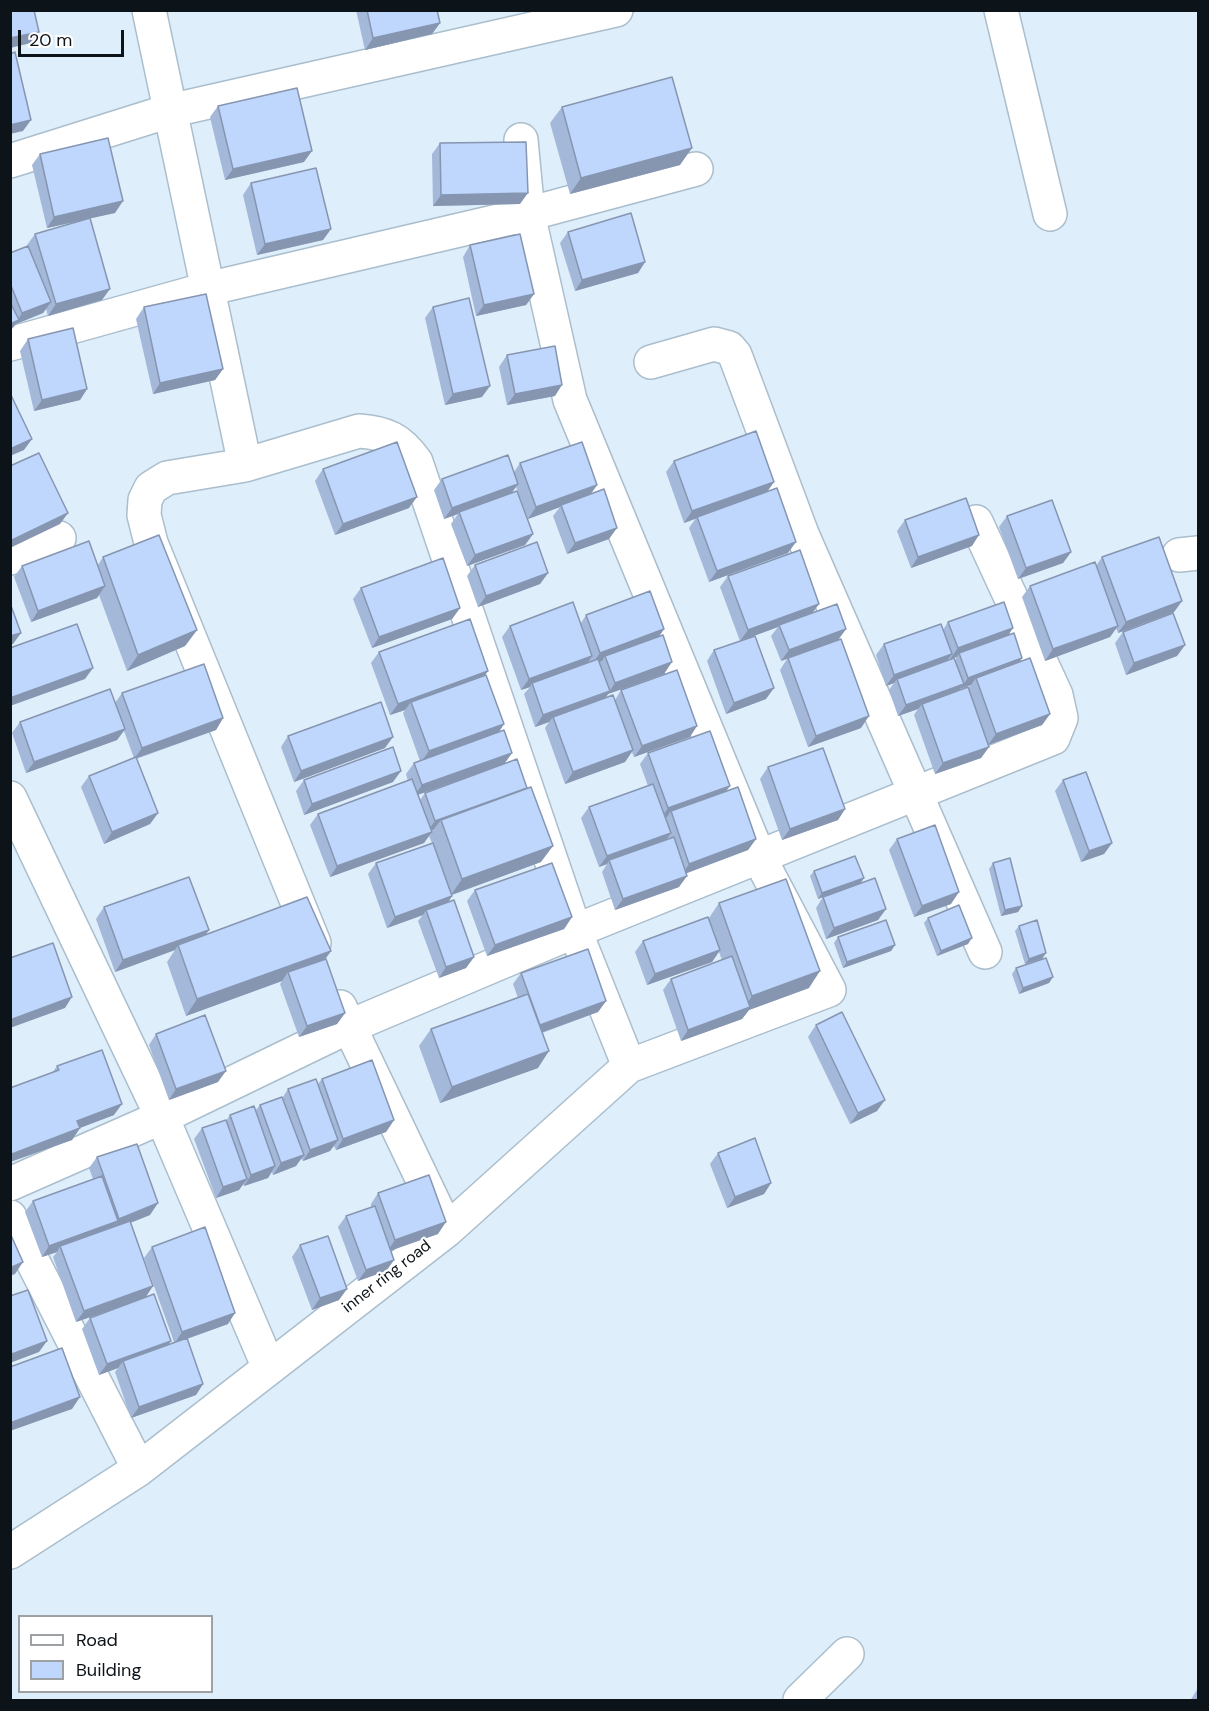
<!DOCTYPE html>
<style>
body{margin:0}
#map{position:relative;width:1209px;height:1711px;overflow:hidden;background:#deeefb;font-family:"DM Sans",sans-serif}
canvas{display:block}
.frame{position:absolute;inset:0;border:12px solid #0d1419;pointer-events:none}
.legend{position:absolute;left:18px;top:1615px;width:195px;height:78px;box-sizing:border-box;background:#fff;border:2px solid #9ea1a3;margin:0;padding:8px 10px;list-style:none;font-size:18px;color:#0d1419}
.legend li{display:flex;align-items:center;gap:12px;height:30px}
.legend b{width:30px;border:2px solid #9ea1a3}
.scale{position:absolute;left:18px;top:30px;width:106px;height:27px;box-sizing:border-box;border:3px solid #0d1419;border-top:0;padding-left:8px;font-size:18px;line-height:21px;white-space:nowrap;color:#0d1419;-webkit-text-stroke:4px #fff;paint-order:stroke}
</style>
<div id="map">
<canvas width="1209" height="1711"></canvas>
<div class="frame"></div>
<ul class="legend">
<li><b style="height:8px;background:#fff"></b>Road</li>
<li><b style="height:16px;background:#bfd6fd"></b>Building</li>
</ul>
<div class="scale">20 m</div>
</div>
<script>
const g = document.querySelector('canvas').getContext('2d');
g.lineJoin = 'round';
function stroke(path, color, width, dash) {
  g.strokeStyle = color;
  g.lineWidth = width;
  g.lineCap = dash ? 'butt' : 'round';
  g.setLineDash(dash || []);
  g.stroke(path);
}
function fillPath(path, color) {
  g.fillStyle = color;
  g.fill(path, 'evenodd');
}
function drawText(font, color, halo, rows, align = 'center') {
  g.font = font + ' "DM Sans",sans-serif';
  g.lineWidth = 4.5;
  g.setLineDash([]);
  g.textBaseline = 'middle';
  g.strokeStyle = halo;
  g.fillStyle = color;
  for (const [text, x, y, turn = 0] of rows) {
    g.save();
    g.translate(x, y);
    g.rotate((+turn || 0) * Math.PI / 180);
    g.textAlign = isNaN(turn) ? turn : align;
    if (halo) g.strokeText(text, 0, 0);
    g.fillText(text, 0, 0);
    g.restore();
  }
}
const minor = new Path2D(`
 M1001 10 1050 214
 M521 140 528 214 570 400 759 857 829 990 629 1066
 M10 161 169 111 616 10
 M10 344 207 289 528 214 696 169
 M651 362 714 344 729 348 735 355 802 534 985 952
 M245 465 167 478 151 488 145 500 144 515 151 543 314 943
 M1179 555 1198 553
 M10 558 59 538
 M10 798 162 1117 269 1368
 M340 1007 441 1218
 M10 1184 162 1117 348 1027 575 931 1053 738 1061 718 1056 695 976 522
 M10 1217 139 1469
 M10 1552 139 1469 447 1230 629 1066 575 931 416 462C400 439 386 433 359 431L245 465 149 10
 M800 1700 847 1654`);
stroke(minor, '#aabecd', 36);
stroke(minor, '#fff', 33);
fillPath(new Path2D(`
 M356 10H437L440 23 432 34 365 50Z
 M218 106 304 162 225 180 210 117Z
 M562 107 680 165 570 194 550 123Z
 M440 143 520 204 433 206 432 154Z
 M40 154 115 213 90 218 102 300 48 316 46 309 43 313 16 324 10 331V253L28 246 27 245 35 234 79 221 47 228 32 165Z
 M251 183 331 229 323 240 257 255 243 195Z
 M568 232 645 262 638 273 575 291 560 243Z
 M470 245 534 294 526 305 476 316 463 257Z
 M144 307 223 369 215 380 153 394 136 319Z
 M433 307 482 397 445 405 425 318Z
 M28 339 87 389 80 400 34 411 20 351Z
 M507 355 555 396 507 405 499 367Z
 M674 461 774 482 767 492 788 553 709 582 689 528 696 518 684 523 666 472Z
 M520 463 597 485 591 494 609 539 567 554 553 516 560 507 528 519 516 487 511 494 533 534 525 545 467 566 451 524 458 514 444 519 434 490 442 479 514 472Z
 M323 469 409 508 335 535 315 481Z
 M1007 516 1071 552 1063 563 1018 579 999 527Z
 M905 520 972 546 911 568 897 531Z
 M103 557 197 630 185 646 127 671 99 595 97 598 31 622 14 577 22 566 98 565Z
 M1102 557 1182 601 1174 612 1118 633 1116 628 1110 637 1045 661 1022 597 1030 586 1096 566Z
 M475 565 548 573 540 584 478 607 467 576Z
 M728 576 813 613 846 629 838 640 861 728 808 747 780 670 787 659 781 661 771 636 778 627 740 641 720 587Z
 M361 588 460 608 452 619 372 648 353 599Z
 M586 615 664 629 659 636 664 674 608 694 605 698 615 700 621 690 690 737 634 757 632 752 625 762 565 784 545 728 549 722 535 727 524 694 530 687 521 690 502 637 510 626 581 623Z
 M948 622 1008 636 1020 661 1050 714 1042 725 988 745 989 747 981 758 935 774 914 715 918 709 898 716 889 690 894 683 886 686 876 655 884 644 943 630ZM957 657 955 660 947 661 949 658 950 659ZM971 685 968 688 959 690 960 689Z
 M1123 632 1185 645 1177 656 1126 675 1115 643Z
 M714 650 766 699 726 714 707 661Z
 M379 652 486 675 504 724 499 732 512 753 504 764 541 862 452 895V896L448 903 474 957 466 968 439 978 418 921 423 915 387 928 368 874 376 863 432 843 429 836 433 830 431 831 424 843 330 877 310 825 318 814 408 781 406 774 414 763 420 761 403 713 405 710 390 715 371 663ZM464 778 425 793 420 800 418 795Z
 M122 693 223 718 216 730 136 759 158 813 150 824 104 844 81 787 89 776 134 758 124 731 117 740 26 773 12 733 20 722 115 703Z
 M288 736 385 748 294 782 281 747Z
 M648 753 726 792 756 839 748 850 686 873 679 887 615 910 602 872 607 864 599 867 581 818 589 807 648 786 640 764Z
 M768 767 845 809 838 820 782 840 760 779Z
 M304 780 393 782 304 815 296 791Z
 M1063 780 1112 843 1104 854 1081 862 1055 791Z
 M897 839 951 904 914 917 889 850Z
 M993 863 1022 906 1018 912 1001 916 989 869Z
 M814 871 860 884 886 909 878 920 826 939 816 908 823 897 818 899 810 876Z
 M475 890 572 917 564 929 487 956 467 901Z
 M719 903 809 988 749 1010 742 1019 681 1041 663 990 671 979 722 960 719 952 712 962 647 985 635 952 643 941 709 918Z
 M104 907 209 930 205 935 331 951 325 959 345 1013 337 1024 299 1037 280 984 282 981 186 1016 167 962 175 950 115 972 96 919Z
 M928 918 968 944 937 956 924 923Z
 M1019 926 1046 953 1025 964 1015 931Z
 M838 937 895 945 891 951 843 968 834 943Z
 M1016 968 1053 977 1049 983 1019 994 1012 974Z
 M521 973 606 1001 598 1012 542 1033 538 1068 440 1103 419 1046 431 1029 518 998 513 984Z
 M816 1025 877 1111 850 1124 808 1037Z
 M156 1034 218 1082 169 1100 149 1045Z
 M57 1066 114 1115 80 1128 72 1140 10 1162V1088L52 1073Z
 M322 1079 394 1120 386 1132 336 1150 334 1146 330 1151 303 1161 301 1158 296 1166 273 1175 272 1172 268 1178 244 1186 243 1184 239 1190 216 1198 194 1139 202 1128 226 1121 230 1115 255 1111 260 1105 283 1097 288 1089 318 1084Z
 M718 1153 771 1183 764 1194 727 1208 710 1164Z
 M97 1157 150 1215 130 1223 153 1286 145 1298 171 1341 169 1344 174 1342 144 1258 152 1247 228 1324 187 1339 203 1384 196 1395 131 1418 115 1372 118 1368 99 1375 82 1329 90 1318 141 1299 76 1322 53 1257 57 1252 42 1257 25 1212 33 1201 93 1179 89 1168Z
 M378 1193 438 1234 391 1250 394 1260 386 1271 358 1281 338 1227 346 1216 371 1207V1204Z
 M300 1245 339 1300 312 1310 292 1257Z
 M1198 1688V1701H1190Z`), '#a4b8da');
fillPath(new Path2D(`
 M440 23 432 34 365 50 373 38Z
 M39 32 31 43 10 48V38Z
 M31 120 23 131 10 134V125Z
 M692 148 680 165 570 194 581 178Z
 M312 151 304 162 225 180 233 169Z
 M528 193 520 204 433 206 441 195Z
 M123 201 115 213 47 228 54 217Z
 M331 229 323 240 257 255 265 244Z
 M645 262 638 273 575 291 582 280Z
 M110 289 102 300 48 316 56 304Z
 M534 294 526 305 476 316 484 305Z
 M51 302 43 313 16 324 10 331V324L17 321 22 313Z
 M223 369 215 380 153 394 160 383Z
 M562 385 555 396 507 405 515 394Z
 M490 386 482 397 445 405 453 394Z
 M87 389 80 400 34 411 42 400Z
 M32 439 24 450 10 456V449Z
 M774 482 766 493 684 523 692 511Z
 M518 484 510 495 459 512 458 514 444 519 452 508Z
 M597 485 589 496 561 505 560 507 528 519 536 507Z
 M417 497 409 508 335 535 343 524Z
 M68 513 60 524 10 548V541Z
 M617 528 609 539 567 554 575 543Z
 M533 534 525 545 467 566 475 555Z
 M979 535 972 546 911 568 918 557Z
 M796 542 788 553 709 582 717 571Z
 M1071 552 1063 563 1018 579 1026 568Z
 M548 573 540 584 478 607 486 596Z
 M105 586 97 598 31 622 38 611Z
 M1182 601 1174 612 1118 633 1126 622Z
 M819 604 811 615 779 625 778 627 740 641 748 630Z
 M460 608 452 619 372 648 379 637Z
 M1118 626 1110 637 1045 661 1053 649Z
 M1013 628 1006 639 959 653 957 657 950 659 958 648Z
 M664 629 656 641 605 656 602 661 592 664 600 653Z
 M846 629 838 640 781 661 789 650Z
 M197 630 185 646 127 671 138 655Z
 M21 633 13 644 10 645V636Z
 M1185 645 1177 656 1126 675 1134 663Z
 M952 654 944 665 897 679 894 683 886 686 894 675Z
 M592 656 585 667 532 683 530 687 521 690 529 679Z
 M1022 658 1014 669 976 678 971 685 960 689 968 678Z
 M672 662 664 674 608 694 602 703 553 717 549 722 535 727 543 715 609 692 615 683Z
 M93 668 85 679 10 706V698Z
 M488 671 480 682 411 702 405 710 390 715 398 704Z
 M964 684 956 695 922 704 918 709 898 716 906 705Z
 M774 688 766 699 726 714 734 703Z
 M1050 714 1042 725 988 745 996 734Z
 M869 716 861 728 808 747 816 736Z
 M223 718 216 730 134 759 142 748Z
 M504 724 496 736 421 762 429 751Z
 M697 726 690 737 634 757 642 746Z
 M125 729 117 740 26 773 34 762Z
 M393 737 385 748 294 782 301 771Z
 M989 747 981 758 935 774 943 763Z
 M633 750 625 762 565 784 573 772Z
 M512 753 504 764 414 796 422 785Z
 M401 771 393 782 304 815 312 804Z
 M730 786 722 797 671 811 667 817 660 819 668 808Z
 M527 788 441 820 433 830 427 832 435 821Z
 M845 809 838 820 782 840 790 829Z
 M158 813 150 824 104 844 112 832Z
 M432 832 424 843 330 877 337 866Z
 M671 833 663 844 609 860 607 864 599 867 607 856Z
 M756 839 748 850 682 875 689 864Z
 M1112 843 1104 854 1081 862 1089 851Z
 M553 846 541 862 451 895 462 879Z
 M687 876 679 887 615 910 623 899Z
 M864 878 860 884 818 899 822 893Z
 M959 892 951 904 914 917 922 906Z
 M452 896 445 907 426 910 423 915 387 928 395 917Z
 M1022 906 1018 912 1001 916 1005 910Z
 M886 909 878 920 826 939 834 928Z
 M572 917 564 929 487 956 495 945Z
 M209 930 201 941 178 945 175 950 115 972 123 960Z
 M972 938 968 944 937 956 941 951Z
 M895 945 891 951 843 968 847 962Z
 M720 950 712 962 647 985 655 974Z
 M331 951 319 968 288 972 282 981 186 1016 197 999Z
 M1046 953 1042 959 1025 964 1029 959Z
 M474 957 466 968 439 978 446 967Z
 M820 971 809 988 749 1010 742 1019 681 1041 688 1030 743 1010 752 996Z
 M1053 977 1049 983 1019 994 1023 988Z
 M72 997 65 1008 10 1028V1020Z
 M606 1001 598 1012 532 1036 540 1025Z
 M345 1013 337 1024 299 1037 307 1026Z
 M549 1051 538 1068 440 1103 452 1087Z
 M226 1071 218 1082 169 1100 176 1089Z
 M885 1100 877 1111 850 1124 858 1113Z
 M122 1104 114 1115 69 1132 77 1121Z
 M394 1120 386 1132 336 1150 343 1139Z
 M80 1128 72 1140 10 1162V1155L12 1154Z
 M338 1140 330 1151 303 1161 310 1150Z
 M304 1155 296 1166 273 1175 281 1163Z
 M275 1166 268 1178 244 1186 251 1175Z
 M247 1179 239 1190 216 1198 223 1187Z
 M771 1183 764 1194 727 1208 735 1197Z
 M158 1203 150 1215 112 1230 119 1219Z
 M118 1221 110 1233 60 1246 57 1252 42 1257 49 1246Z
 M446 1222 438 1234 387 1252 395 1240Z
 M394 1260 386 1271 358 1281 366 1270Z
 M23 1262 15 1274 10 1276V1268Z
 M153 1286 145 1298 76 1322 84 1311Z
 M347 1289 339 1300 312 1310 320 1298Z
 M235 1313 228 1324 175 1343 182 1332Z
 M47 1341 39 1352 10 1363V1356L12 1354Z
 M171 1341 163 1352 123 1361 118 1368 99 1375 107 1364Z
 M203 1384 196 1395 131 1418 139 1407Z
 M80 1397 72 1409 10 1431V1423Z`), '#8696b1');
const building = new Path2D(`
 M10 10H34L39 32 10 38Z
 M367 10H437L440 23 373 38Z
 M15 52 31 120 10 125V54Z
 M672 77 692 148 581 178 562 107Z
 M297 88 312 151 233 169 218 106Z
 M108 138 123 201 54 217 40 154Z
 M526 142 528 193 441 195 440 143Z
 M316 168 331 229 265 244 251 183Z
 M631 213 645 262 582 280 568 232Z
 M90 218 110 289 56 304 35 234Z
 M520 234 534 294 484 305 470 245Z
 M28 246 51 302 22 313 10 283V253Z
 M206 294 223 369 160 383 144 307Z
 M469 298 490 386 453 394 433 307Z
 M10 302 19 320 10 324Z
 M73 328 87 389 42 400 28 339Z
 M555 346 562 385 515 394 507 355Z
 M10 393 32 439 10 449Z
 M756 431 774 482 692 511 674 461Z
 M397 442 417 497 343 524 323 469Z
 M582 442 597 485 536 507 520 463Z
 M39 453 68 513 10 541V466Z
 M508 455 518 484 452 508 442 479Z
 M777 488 796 542 717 571 697 517Z
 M604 489 617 528 575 543 561 505Z
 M517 491 533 534 475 555 459 512Z
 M966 498 979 535 918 557 905 520Z
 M1052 500 1071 552 1026 568 1007 516Z
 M159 535 197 630 138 655 103 557Z
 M1159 537 1182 601 1126 622 1102 557Z
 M89 541 105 586 38 611 22 566Z
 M537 542 548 573 486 596 475 565Z
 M800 550 819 604 748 630 728 576Z
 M443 558 460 608 379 637 361 588Z
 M1095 562 1118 626 1053 649 1030 586Z
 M650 591 664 629 600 653 586 615Z
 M573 602 592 656 529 679 510 626Z
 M1004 602 1013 628 958 648 948 622Z
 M10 603 21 633 10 636Z
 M837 604 846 629 789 650 779 625Z
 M1173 613 1185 645 1134 663 1123 632Z
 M470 619 488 671 398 704 379 652Z
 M77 624 93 668 10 698V648Z
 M941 624 952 654 894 675 884 644Z
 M1014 633 1022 658 968 678 959 653Z
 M663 635 672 662 615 683 605 656Z
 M755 636 774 688 734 703 714 650Z
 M841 639 869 716 816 736 788 658Z
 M954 658 964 684 906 705 897 679Z
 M1030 658 1050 714 996 734 976 678Z
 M598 659 610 691 543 715 532 683Z
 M204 664 223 718 142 748 122 693Z
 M677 670 697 726 642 746 621 690Z
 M486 675 504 724 429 751 411 702Z
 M968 687 989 747 943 763 922 704Z
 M110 689 125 729 34 762 20 722Z
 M613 695 633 750 573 772 553 717Z
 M381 702 393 737 301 771 288 736Z
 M504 730 512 753 422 785 414 763Z
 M710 731 730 786 668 808 648 753Z
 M393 747 401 771 312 804 304 780Z
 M823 748 845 809 790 829 768 767Z
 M136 757 158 813 112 832 89 776Z
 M517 759 527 788 435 821 425 793Z
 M1086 772 1112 843 1089 851 1063 780Z
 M412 779 432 832 337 866 318 814Z
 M653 784 671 833 607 856 589 807Z
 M531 787 553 846 462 879 441 820Z
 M738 787 756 839 689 864 671 811Z
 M935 825 959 892 922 906 897 839Z
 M674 837 687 876 623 899 609 860Z
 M433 843 452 896 395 917 376 863Z
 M855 856 864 878 822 893 814 871Z
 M1010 858 1022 906 1005 910 993 863Z
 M552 863 572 917 495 945 475 890Z
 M189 877 209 930 123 960 104 907Z
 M875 878 886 909 834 928 823 897Z
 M786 879 820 971 752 996 719 903Z
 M307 897 331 951 197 999 178 945Z
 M454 900 474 957 446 967 426 910Z
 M959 905 972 938 941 951 928 918Z
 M708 917 720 950 655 974 643 941Z
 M886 920 895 945 847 962 838 937Z
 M1037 920 1046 953 1029 959 1019 926Z
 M53 943 72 997 10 1020V958Z
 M588 949 606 1001 540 1025 521 973Z
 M732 956 750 1007 688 1030 671 979Z
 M1046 958 1053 977 1023 988 1016 968Z
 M326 959 345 1013 307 1026 288 972Z
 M528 994 549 1051 452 1087 431 1029Z
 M842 1012 885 1100 858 1113 816 1025Z
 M205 1015 226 1071 176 1089 156 1034Z
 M102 1050 122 1104 77 1121 80 1128 12 1154 10 1150V1088L59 1070 57 1066Z
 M372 1060 394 1120 343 1139 322 1079Z
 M316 1079 338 1140 310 1150 288 1089Z
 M282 1097 304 1155 281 1163 260 1105Z
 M254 1106 275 1166 251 1175 230 1115Z
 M226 1120 247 1179 223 1187 202 1128Z
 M755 1138 771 1183 735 1197 718 1153Z
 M137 1144 158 1203 119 1219 97 1157Z
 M429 1175 446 1222 395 1240 378 1193Z
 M102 1176 118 1221 49 1246 33 1201Z
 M375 1206 394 1260 366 1270 346 1216Z
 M130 1221 153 1286 84 1311 60 1246Z
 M205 1227 235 1313 182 1332 152 1247Z
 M10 1233 23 1262 10 1268Z
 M328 1236 347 1289 320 1298 300 1245Z
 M28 1290 47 1341 12 1354 10 1349V1296Z
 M154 1294 171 1341 107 1364 90 1318Z
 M187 1338 203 1384 139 1407 123 1361Z
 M62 1348 80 1397 10 1423V1367Z`);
fillPath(building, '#bfd6fd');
stroke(building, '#8696b1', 1.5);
drawText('16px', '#0d1419', '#fff', [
 ["inner ring road",387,1277,-38]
]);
</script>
